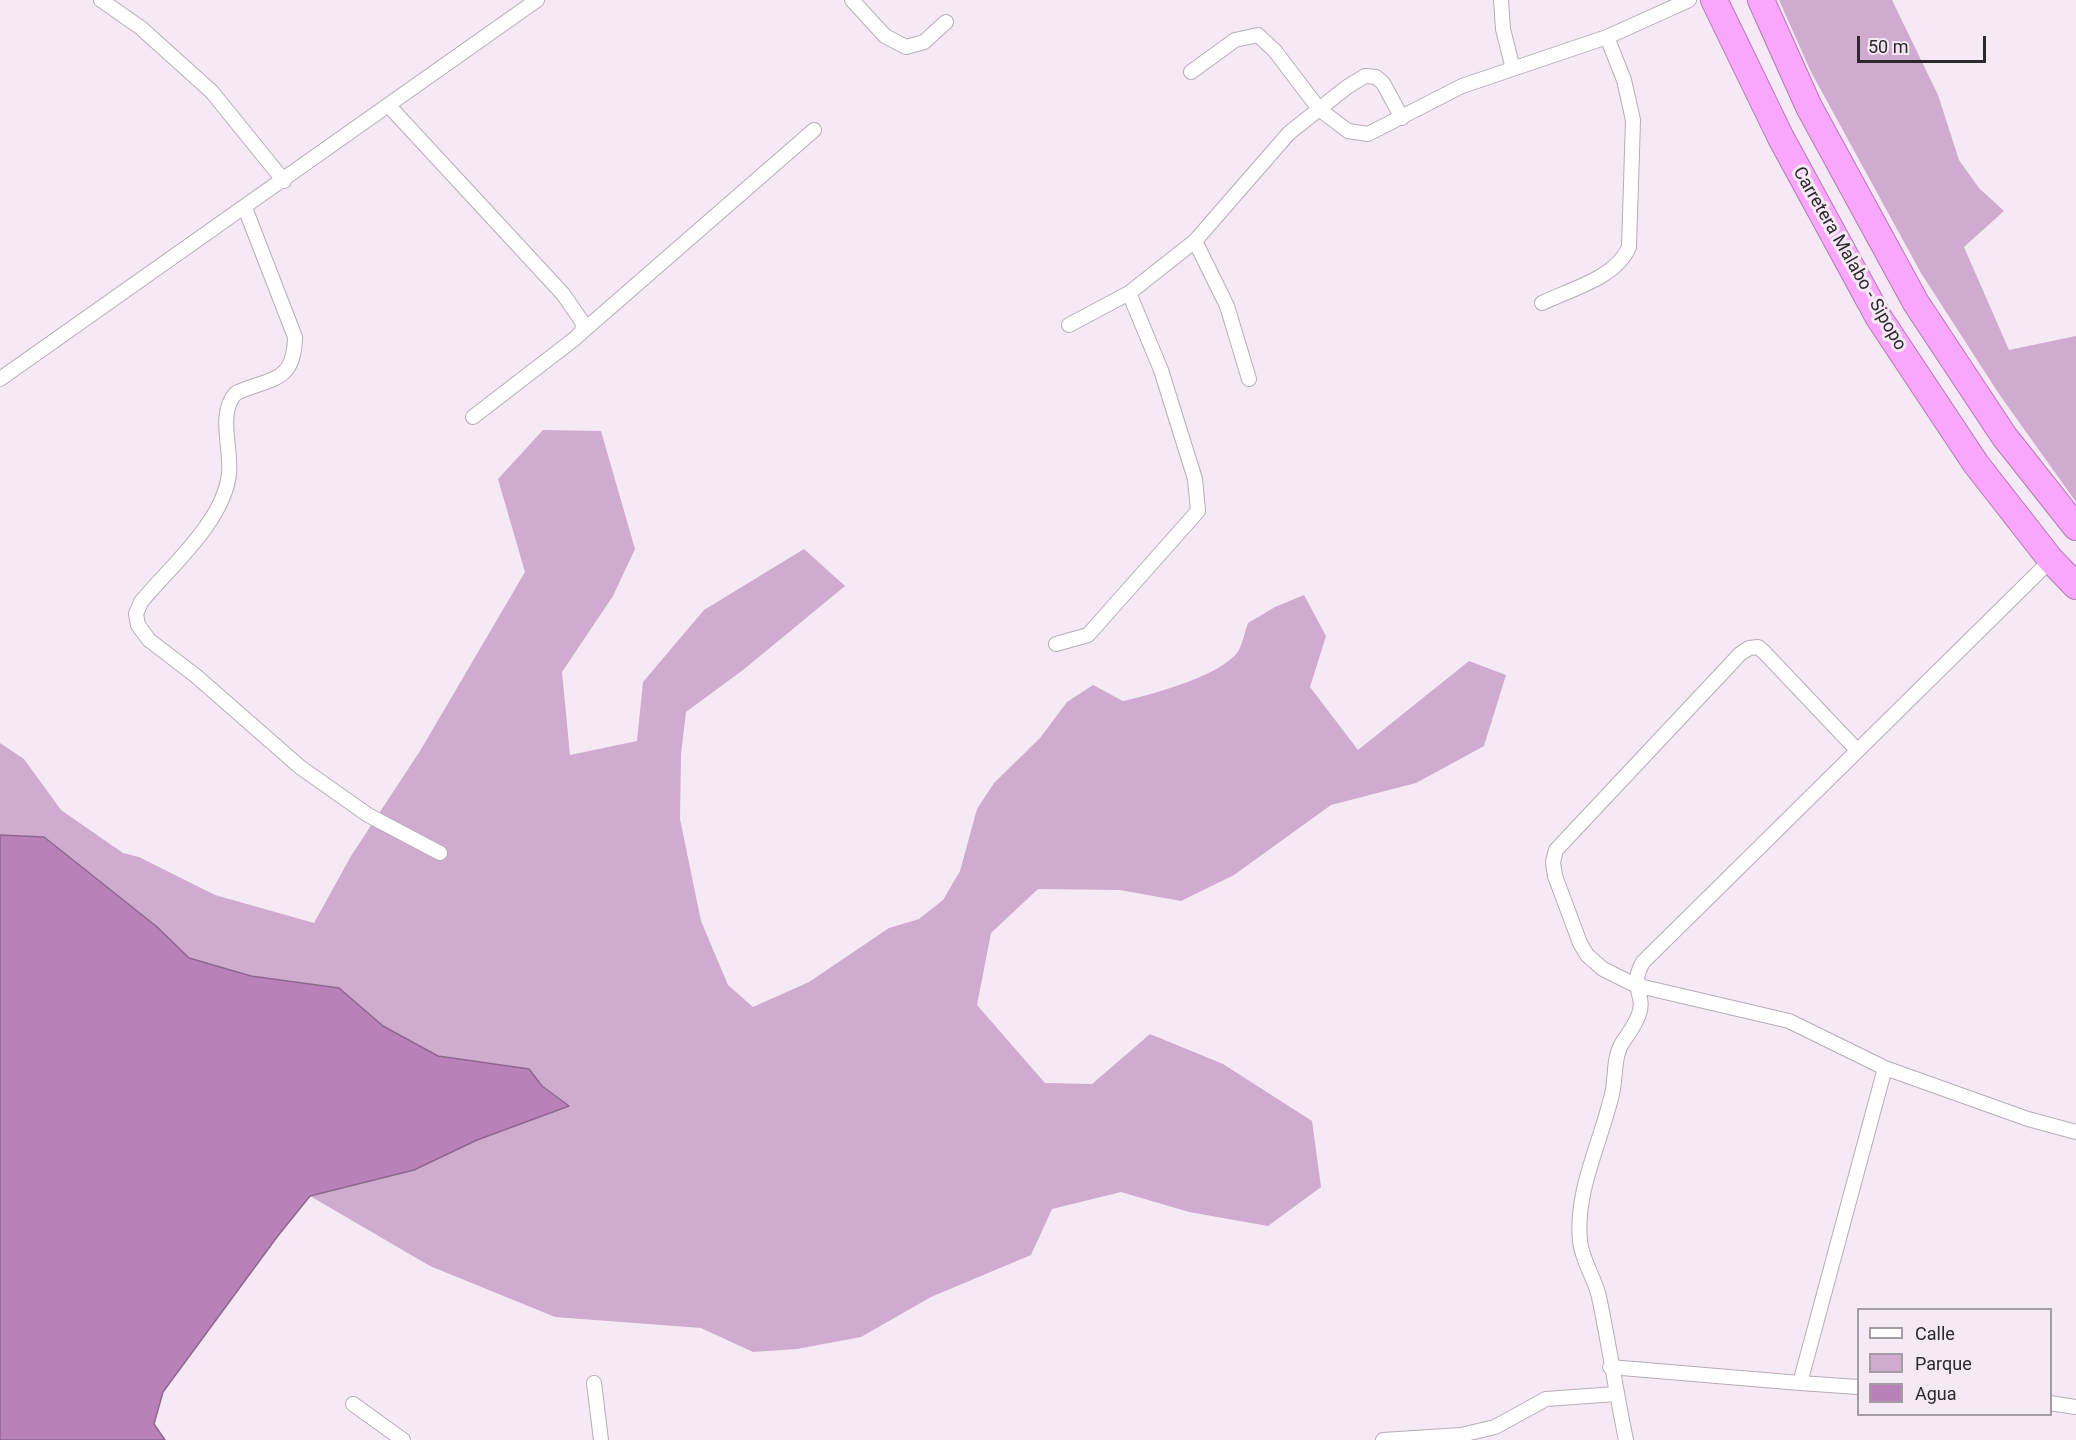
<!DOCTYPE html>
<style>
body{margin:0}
#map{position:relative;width:2076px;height:1440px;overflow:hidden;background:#f4e9f4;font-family:Roboto,sans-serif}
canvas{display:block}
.legend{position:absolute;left:1857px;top:1308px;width:195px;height:108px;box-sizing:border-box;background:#f4e9f4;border:2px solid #a49ca4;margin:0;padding:8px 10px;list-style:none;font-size:18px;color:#2c282c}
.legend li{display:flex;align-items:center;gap:12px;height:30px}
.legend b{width:30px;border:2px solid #a49ca4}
.scale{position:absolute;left:1857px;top:36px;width:129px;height:27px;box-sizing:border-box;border:3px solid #2c282c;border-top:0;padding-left:8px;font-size:18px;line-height:21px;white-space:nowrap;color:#2c282c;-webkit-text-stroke:4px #f4e9f4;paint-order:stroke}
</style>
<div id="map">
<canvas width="2076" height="1440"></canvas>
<ul class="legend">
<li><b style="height:8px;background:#fff"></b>Calle</li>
<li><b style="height:16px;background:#d0abd0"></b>Parque</li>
<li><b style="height:16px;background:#b882b9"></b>Agua</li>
</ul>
<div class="scale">50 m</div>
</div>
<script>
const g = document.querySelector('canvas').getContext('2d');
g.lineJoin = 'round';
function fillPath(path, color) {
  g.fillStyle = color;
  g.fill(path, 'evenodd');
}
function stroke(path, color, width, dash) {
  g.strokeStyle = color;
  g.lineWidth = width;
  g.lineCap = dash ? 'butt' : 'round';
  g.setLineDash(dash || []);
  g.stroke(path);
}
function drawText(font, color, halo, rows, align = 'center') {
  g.font = font + ' Roboto,sans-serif';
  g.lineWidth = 6;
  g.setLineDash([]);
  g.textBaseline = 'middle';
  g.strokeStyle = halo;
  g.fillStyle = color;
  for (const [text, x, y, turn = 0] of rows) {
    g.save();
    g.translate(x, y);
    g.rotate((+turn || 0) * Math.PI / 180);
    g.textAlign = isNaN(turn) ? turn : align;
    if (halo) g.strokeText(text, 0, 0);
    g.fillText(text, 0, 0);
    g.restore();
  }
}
fillPath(new Path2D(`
 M1779 0H1892L1938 95 1959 160 1979 188 2004 211 1964 247 2009 350 2076 336V502L1999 394 1921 273 1811 72Z
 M543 430 601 431 635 549 613 596 562 672 570 755 637 741 643 682 704 610 804 549 845 586 743 670 686 712 681 754 680 819 701 921 728 985 753 1007 809 982 889 928 919 919 943 900 960 871 977 809 994 783 1040 738 1067 702 1093 685 1123 701C1151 695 1224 675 1239 650 1243 642 1245 631 1248 623L1275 607 1304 595 1326 636 1310 687 1358 750 1469 661 1506 675 1484 746 1416 783 1331 805 1234 875 1181 901 1120 890 1038 889 991 933 977 1005 1045 1083 1092 1084 1150 1034 1223 1064 1312 1121 1321 1187 1268 1226 1189 1212 1121 1192 1052 1209 1031 1255 931 1297 861 1337 797 1349 753 1352 701 1328 555 1317 430 1266 310 1196 414 1170 477 1140 569 1106 542 1086 529 1069 438 1056 383 1026 339 988 251 976 189 958 156 926 44 837 0 835V743L24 759 61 810 123 853 139 857 215 895 314 923 351 856 420 751 525 572 498 479Z`), '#d0abd0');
const water = new Path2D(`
 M0 835 44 837 156 926 189 958 251 976 339 988 383 1026 438 1056 529 1069 542 1086 569 1106 477 1140 414 1170 310 1196 277 1237 163 1392 154 1424 165 1440H0Z`);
fillPath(water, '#b882b9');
stroke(water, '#8e678f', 1.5);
const street = new Path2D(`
 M101 0 141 28 212 92 284 181
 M852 0 885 36 906 47 924 42 946 22
 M1501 0 1503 29 1513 69
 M1191 72 1235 40 1258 35 1275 51 1319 109 1348 131 1368 134 1462 86 1607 37 1689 0
 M389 106 563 294 583 323 582 332 573 340 473 417
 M245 208 295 337C294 383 272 377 236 393 217 413 232 450 229 474 224 521 170 567 141 602L136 614 138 625 149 640 196 676 300 767 368 815 440 853
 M1195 241 1227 306 1249 379
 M1542 303C1571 289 1616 278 1629 247L1633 120 1624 80 1607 37
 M1069 325 1129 293 1195 241 1289 133 1347 87 1365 76 1376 77 1383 83 1402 118
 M582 332 814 130
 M0 379 537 0
 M1056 644 1088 635 1198 511 1195 479 1161 370 1129 293
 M1856 749 1764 652 1758 647 1749 648 1740 654 1556 850 1553 862 1555 876 1580 943 1587 955 1603 969 1635 985 1789 1021 1885 1068 2028 1119 2076 1132
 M1610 1367 1800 1383 1885 1068
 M594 1383 601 1440
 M1800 1383 1858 1387
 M2050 1403 2076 1407
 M353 1404 403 1440
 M1383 1440 1461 1435 1495 1427 1546 1399 1616 1394
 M1626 1440C1616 1392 1609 1344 1599 1297 1595 1278 1582 1261 1580 1241 1575 1191 1601 1142 1612 1094 1616 1079 1613 1060 1621 1045 1627 1035 1635 1026 1639 1014 1646 993 1628 989 1643 962L2051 560`);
const highway = new Path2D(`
 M1714 0 1781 138 1879 318 1976 464 2051 560 2076 586
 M1761 0 1809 107 1916 303 2004 436 2076 527`);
stroke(street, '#b7acb7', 16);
stroke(highway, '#b37ab4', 28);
stroke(street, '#fff', 14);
stroke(highway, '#fba6fd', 26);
drawText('18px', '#2c282c', '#f4e9f4', [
 ["Carretera Malabo - Sipopo",1849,259,60]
]);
</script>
